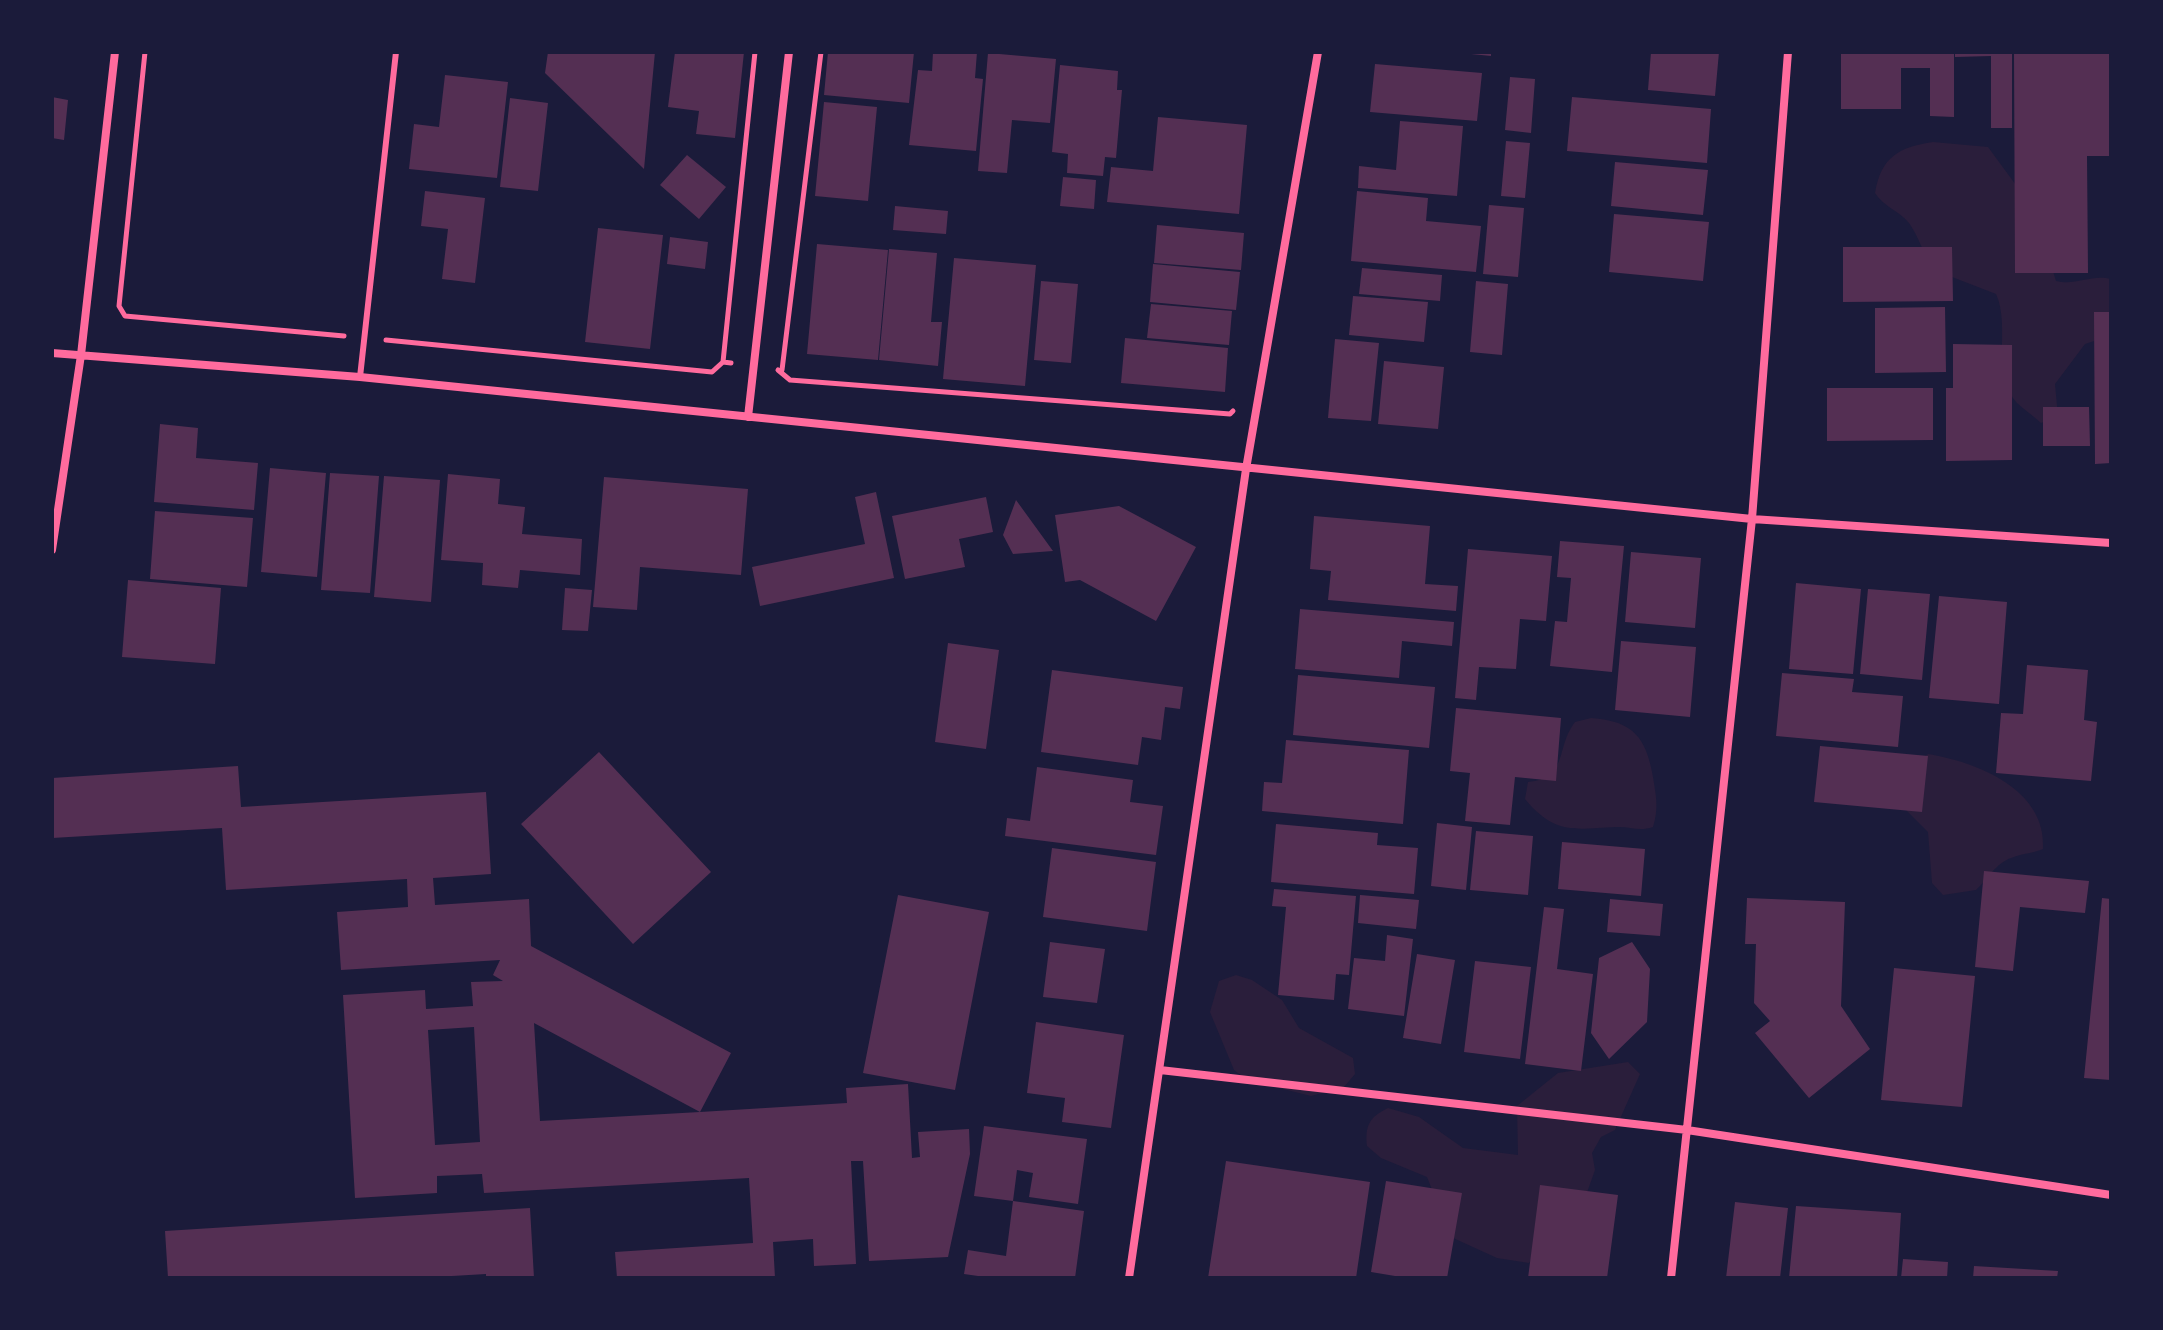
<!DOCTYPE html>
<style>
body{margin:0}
#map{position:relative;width:2163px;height:1330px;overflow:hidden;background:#1b1b3a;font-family:Signika,sans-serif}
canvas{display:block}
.frame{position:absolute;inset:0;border:54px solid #1b1b3a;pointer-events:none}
</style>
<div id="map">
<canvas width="2163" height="1330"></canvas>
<div class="frame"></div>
</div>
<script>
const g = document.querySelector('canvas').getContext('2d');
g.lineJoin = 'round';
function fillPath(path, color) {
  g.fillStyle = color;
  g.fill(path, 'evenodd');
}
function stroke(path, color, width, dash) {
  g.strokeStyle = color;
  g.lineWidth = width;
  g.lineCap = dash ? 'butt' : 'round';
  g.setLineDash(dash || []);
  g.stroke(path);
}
fillPath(new Path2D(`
 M1933 142 1988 147 2035 211 2056 281C2076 286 2091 274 2111 279V325L2100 339 2085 344 2055 384 2058 417 2041 423C2034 416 2024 410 2017 403 1990 373 2011 327 1996 294L1934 270C1924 256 1919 237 1909 223 1898 210 1884 207 1875 193 1881 157 1899 147 1933 142Z
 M1591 718C1633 721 1646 737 1653 777 1656 796 1659 808 1653 827 1638 832 1630 826 1616 827 1573 829 1555 835 1525 799L1528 782C1569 778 1555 748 1575 722Z
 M1928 754C1976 762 2047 789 2043 849 2032 854 2022 853 2011 858 1996 863 1987 880 1976 890L1943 895 1932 883 1928 832 1905 809 1901 778Z
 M1236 975 1252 980 1282 1000 1299 1028 1353 1058 1355 1074 1344 1087 1311 1096 1247 1080 1234 1070 1210 1012 1219 981Z
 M1628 1062 1640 1074 1615 1130 1601 1137 1592 1153 1595 1170 1584 1201 1529 1263 1497 1258 1451 1237 1427 1177 1381 1158 1367 1146C1365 1126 1369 1117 1388 1108L1419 1117 1463 1148 1518 1155 1517 1106 1558 1073Z`), '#2a1e3b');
fillPath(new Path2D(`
 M548 52H655L644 169 545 73Z
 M675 52H744L735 138 696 134 699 111 668 107Z
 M828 52H914L909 103 824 95Z
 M933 52H977L975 78 983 79 976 151 909 145 918 70 932 71Z
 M1471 52H1491V56L1471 54Z
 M1651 52H1719L1715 96 1648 90Z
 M1841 52H1954V117L1930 116V68H1901V109H1841Z
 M1955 52H2012V128H1991V56L1955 57Z
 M2014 52H2109L2110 156H2087L2088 273H2015Z
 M988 53 1056 59 1050 123 1012 120 1007 173 978 171Z
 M1375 64 1482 73 1477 121 1370 112Z
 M1060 65 1118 71 1117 90H1122L1116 158 1105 157 1103 176 1067 173 1068 154 1052 152Z
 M445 75 508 82 497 178 409 169 414 124 439 127Z
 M1510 77 1535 79 1531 133 1505 130Z
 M52 97 68 100 64 140 52 138Z
 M1572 97 1711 109 1707 163 1567 151Z
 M510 98 548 103 538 191 500 187Z
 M824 102 877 107 868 201 815 196Z
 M1158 117 1247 125 1239 214 1107 202 1111 167 1153 171Z
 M1400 121 1463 126 1457 196 1358 188 1359 166 1396 170Z
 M1506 141 1530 143 1525 198 1501 196Z
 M687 155 726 187 699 219 660 185Z
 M1615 162 1708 170 1703 215 1611 206Z
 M1063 177 1096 180 1094 209 1060 206Z
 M425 191 485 198 475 283 442 279 448 229 421 226Z
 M1357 191 1428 198 1426 221 1481 226 1476 272 1351 261Z
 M1489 205 1524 208 1518 277 1483 274Z
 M895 206 948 211 946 234 893 230Z
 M1614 214 1709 222 1703 281 1609 272Z
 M1157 225 1244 233 1241 270 1154 263Z
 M598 228 663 235 650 349 585 342Z
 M670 237 708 242 705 269 667 264Z
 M817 244 888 250 878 360 807 354Z
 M1843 247H1952L1953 301 1843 302Z
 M889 249 937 253 931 322H942L938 366 879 360Z
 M954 258 1036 265 1025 386 943 379Z
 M1153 264 1240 272 1236 310 1150 302Z
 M1362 268 1442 275 1440 301 1359 294Z
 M1041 281 1078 284 1071 363 1034 360Z
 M1476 281 1508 284 1502 355 1470 352Z
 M1353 296 1428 302 1424 342 1349 335Z
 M1151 304 1232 311 1229 345 1147 338Z
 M1945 307 1946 372 1875 373V308Z
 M2094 312H2111V463L2095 464Z
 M1125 338 1228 348 1225 392 1121 383Z
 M1335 339 1379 343 1371 421 1328 418Z
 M1953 344 2012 345V460L1946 461V388H1953Z
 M1384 361 1444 367 1438 429 1378 424Z
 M1827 388H1933V440L1827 441Z
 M2043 407H2089L2090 446H2043Z
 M160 424 198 428 196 458 258 463 254 510 154 502Z
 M270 468 326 473 317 577 261 572Z
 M330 473 379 476 370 593 321 590Z
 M448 474 500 479 498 504 525 507 522 534 582 539 580 575 520 570 518 588 482 585 483 563 441 560Z
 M384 476 440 480 431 602 374 597Z
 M604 477 748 489 741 575 640 567 637 610 593 607Z
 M876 492 894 578 760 606 752 567 865 544 855 497Z
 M986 497 993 532 959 539 965 567 905 579 892 516Z
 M1016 500 1053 551 1013 554 1003 535Z
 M1119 506 1196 547 1156 621 1080 580 1065 582 1055 515Z
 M155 511 253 518 247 587 150 579Z
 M1314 516 1430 526 1425 584 1458 586 1456 611 1328 600 1331 571 1310 569Z
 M1560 541 1624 546 1612 672 1550 666 1555 621 1567 622 1571 578 1557 577Z
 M1468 549 1552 556 1546 621 1520 619 1516 669 1479 667 1476 700 1455 698Z
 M1631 552 1701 558 1695 628 1625 622Z
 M128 580 221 588 215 664 122 657Z
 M1796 583 1861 589 1853 674 1789 669Z
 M565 588 592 590 588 631 562 630Z
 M1868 589 1930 594 1922 680 1860 674Z
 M1939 596 2007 602 1999 704 1929 698Z
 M1300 609 1454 622 1452 646 1402 641 1399 678 1295 669Z
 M1621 641 1696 647 1690 717 1615 710Z
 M948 643 999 650 986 749 935 742Z
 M2027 665 2088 670 2084 720 2097 722 2091 781 1996 773 2001 713 2023 714Z
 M1052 670 1183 687 1180 709 1165 707 1161 740 1142 737 1138 765 1041 752Z
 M1782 673 1854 679 1852 692 1903 696 1898 747 1776 736Z
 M1298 675 1435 687 1429 748 1293 735Z
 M1456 708 1561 718 1556 781 1515 777 1510 825 1465 821 1470 773 1450 771Z
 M1286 740 1409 750 1403 824 1262 811 1264 782 1282 783Z
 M1820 746 1928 756 1922 812 1814 802Z
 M599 752 711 872 633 944 521 824Z
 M238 766 241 807 486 792 491 874 433 878 435 905 529 899 531 946 731 1053 700 1112 847 1103 846 1088 908 1084 912 1158 920 1157 918 1132 969 1129 970 1154 948 1257 869 1261 863 1161H851L856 1264 814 1266 813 1239 773 1242 775 1278H617L615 1252 753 1243 749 1178 484 1193 482 1174 437 1176V1193L355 1198 343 995 425 990 426 1009 473 1006 471 982 503 981 493 975 500 960 341 970 337 912 408 907 407 879 226 890 222 828 52 838V778ZM534 1023 700 1112 540 1121ZM474 1027 480 1142 435 1145 428 1030Z
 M1037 767 1133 780 1130 802 1163 806 1156 855 1005 836 1007 818 1030 821Z
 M1437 823 1472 827 1466 890 1431 886Z
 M1276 824 1378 833 1377 845 1418 848 1414 894 1271 882Z
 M1476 831 1533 836 1528 895 1470 890Z
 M1562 842 1645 849 1641 896 1558 889Z
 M1052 848 1156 862 1147 931 1043 917Z
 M1984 871 2089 881 2085 913 2020 907 2013 971 1975 967Z
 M1274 889 1356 896 1349 975 1336 974 1334 1000 1278 995 1286 907 1272 906Z
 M898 895 989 912 955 1090 863 1073Z
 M1360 895 1419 900 1416 929 1358 923Z
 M1747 898 1845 902 1841 1006 1870 1049 1809 1098 1755 1033 1770 1021 1754 1003 1756 944H1745Z
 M2102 898 2111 899V1080L2084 1078Z
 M1610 899 1663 904 1660 936 1607 932Z
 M1544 907 1564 909 1557 969 1593 974 1581 1071 1525 1064Z
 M1387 935 1413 939 1404 1016 1348 1009 1354 958 1385 961Z
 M1050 942 1105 949 1097 1003 1043 997Z
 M1632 942 1650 969 1647 1022 1609 1059 1591 1033 1599 958Z
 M1417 954 1455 960 1441 1044 1403 1038Z
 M1475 961 1531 967 1520 1059 1464 1052Z
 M1894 968 1975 976 1962 1107 1881 1100Z
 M1036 1022 1124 1035 1111 1128 1062 1122 1065 1098 1027 1093Z
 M984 1126 1087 1139 1078 1204 1029 1197 1033 1173 1017 1170 1013 1201 974 1196Z
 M1226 1161 1370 1182 1356 1278H1208Z
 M1386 1181 1462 1193 1447 1278H1407L1371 1272Z
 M1540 1185 1618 1195 1607 1278H1528Z
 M1013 1201 1084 1211 1075 1278H992L964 1274 968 1250 1006 1256Z
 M1735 1202 1788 1208 1780 1278H1726Z
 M1796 1206 1901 1213 1897 1278H1789Z
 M530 1208 534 1278H486V1274L418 1278H168L165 1231Z
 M1903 1259 1948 1262 1947 1278H1901Z
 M1974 1266 2058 1271 2057 1278H1973Z`), '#542f53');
stroke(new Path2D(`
 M145 52 119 306 125 316 344 336
 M386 340 712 372 723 362 731 363
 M723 362 755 52
 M778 370 790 380 1230 414 1233 411
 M782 370 821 52`), '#ff6b9d', 5);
stroke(new Path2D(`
 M360 377 396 52`), '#ff6b9d', 6);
stroke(new Path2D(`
 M52 353 360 377 1752 519 2111 543
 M748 417 789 52
 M52 550 81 355 115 52
 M1160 1070 1687 1130 2111 1195
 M1129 1278 1246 469 1318 52
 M1671 1278 1752 519 1788 52`), '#ff6b9d', 8);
</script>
